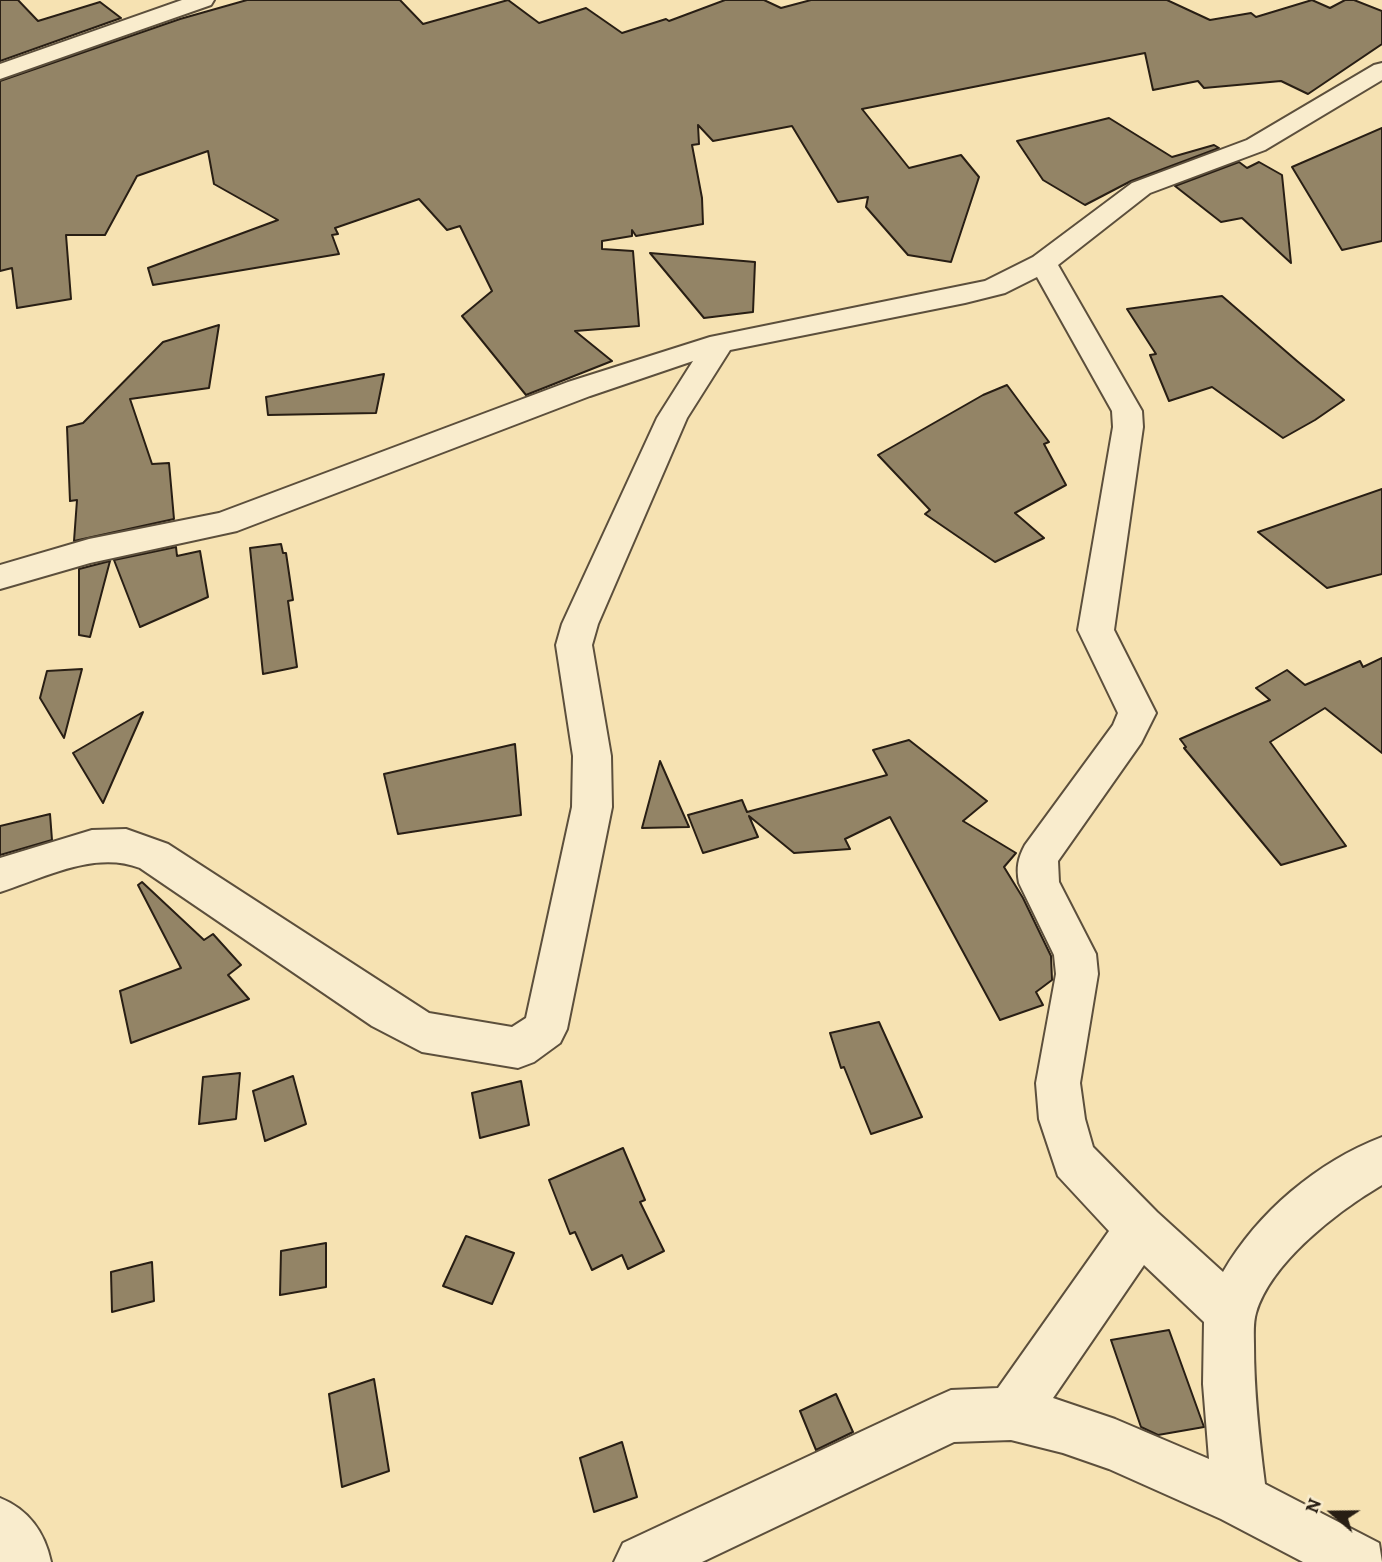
<!DOCTYPE html>
<style>
body{margin:0}
#map{position:relative;width:1382px;height:1562px;overflow:hidden;background:#f6e2b2;font-family:Alegreya,serif}
canvas{display:block}
.north{position:absolute;left:1298px;top:1478px;width:70px;height:70px;-webkit-text-stroke:5px #f9eccd;paint-order:stroke;rotate:290deg;font-size:19px;font-weight:700;line-height:28px;text-align:center;color:#281e14}
.north::after{content:'';display:block;margin:auto;width:24px;height:32px;background:#281e14;clip-path:polygon(50% 0,100% 100%,50% 72%,0 100%)}
</style>
<div id="map">
<canvas width="1382" height="1562"></canvas>
<div class="north">N</div>
</div>
<script>
const g = document.querySelector('canvas').getContext('2d');
g.lineJoin = 'round';
function fillPath(path, color) {
  g.fillStyle = color;
  g.fill(path, 'evenodd');
}
function stroke(path, color, width, dash) {
  g.strokeStyle = color;
  g.lineWidth = width;
  g.lineCap = dash ? 'butt' : 'round';
  g.setLineDash(dash || []);
  g.stroke(path);
}
const building = new Path2D(`
 M0 0H18L38 21 100 2 121 18 0 61Z
 M247 0H400L423 24 508 0 539 23 586 8 622 33 666 19 669 21 725 0H764L781 8 811 0H1167L1210 20 1251 13 1256 17 1312 0 1330 8 1345 0H1354L1382 11V44L1308 94 1281 81 1204 88 1198 81 1153 90 1145 53 862 109 909 168 961 155 979 177 951 262 908 255 866 207 868 197 838 202 792 126 713 141 698 125 699 144 692 145 702 198 703 224 636 236 632 230V236L602 241V249L633 251 639 326 575 331 612 361 526 395 462 316 492 291 460 226 447 230 419 199 335 228 338 234 332 235 339 254 153 285 148 268 278 220 214 184 208 151 137 176 105 235H66L71 299 17 308 12 268 0 271V81L180 19Z
 M1109 118 1172 157 1214 145 1219 148 1131 181 1085 205 1043 180 1017 141Z
 M1382 128V241L1342 250 1292 167Z
 M1239 162 1247 168 1259 162 1282 175 1291 263 1242 218 1221 222 1175 186Z
 M650 253 755 262 753 312 704 318Z
 M1222 296 1297 361 1344 400 1315 420 1283 438 1212 387 1169 401 1150 355 1156 354 1127 309Z
 M219 325 209 388 130 399 152 464 169 463 174 519 74 541 77 500 70 501 67 427 83 423 163 342Z
 M384 374 376 413 268 415 266 397Z
 M1007 385 1049 442 1044 444 1066 485 1015 513 1044 538 995 562 925 514 930 510 878 455 983 395Z
 M1382 489V574L1327 588 1258 532Z
 M281 544 283 553H286L293 600 288 601 297 667 263 674 250 548Z
 M176 547 177 556 200 551 208 597 140 627 114 560Z
 M110 561 90 637 79 635V569Z
 M1382 658V753L1325 708 1270 742 1346 846 1281 865 1184 748 1186 747 1180 739 1270 700 1256 688 1287 670 1305 685 1360 661 1363 667Z
 M82 669 64 738 40 698 47 671Z
 M143 712 103 803 73 753Z
 M909 740 987 801 963 821 1016 853 1004 867 1023 898 1051 956 1052 980 1036 992 1043 1005 1000 1020 890 817 845 839 850 849 794 853 749 816 758 837 703 853 688 815 742 800 747 812 887 775 873 750Z
 M515 744 521 815 398 834 384 774Z
 M660 761 689 827 642 828Z
 M50 814 52 840 0 855V826Z
 M142 882 204 940 213 934 241 965 228 975 249 999 131 1043 120 991 181 968 138 885Z
 M879 1022 922 1117 871 1134 844 1067 841 1068 830 1033Z
 M240 1073 236 1119 199 1124 203 1077Z
 M293 1076 306 1124 265 1141 253 1091Z
 M521 1081 529 1125 480 1138 472 1093Z
 M623 1148 645 1200 640 1202 664 1251 628 1269 622 1255 592 1270 575 1232 570 1234 549 1180Z
 M466 1236 514 1253 492 1304 443 1286Z
 M326 1243V1287L280 1295 281 1251Z
 M152 1262 154 1301 112 1312 111 1272Z
 M1169 1330 1204 1427 1158 1435 1141 1427 1111 1340Z
 M374 1379 389 1471 342 1487 329 1394Z
 M836 1394 853 1432 816 1450 800 1411Z
 M622 1442 637 1497 594 1512 580 1458Z`);
fillPath(building, '#938466');
stroke(building, '#281e14', 2);
const minor = new Path2D(`
 M182 0H214L211 5 0 79V64Z
 M1382 63V80L1265 150 1150 193 1058 265 1142 411 1143 427 1114 630 1156 713 1141 743 1058 861 1059 882 1096 954 1098 974 1080 1083 1085 1119 1093 1147 1157 1212 1223 1272C1258 1212 1317 1162 1382 1137V1185C1338 1211 1271 1262 1256 1313 1253 1323 1254 1334 1254 1345 1254 1392 1259 1437 1265 1484L1379 1543 1382 1562H1303L1221 1519 1109 1469 1063 1453 1011 1440 954 1442 702 1562H614L623 1543 933 1398 951 1390 998 1388 1109 1231 1058 1176 1039 1119 1036 1083 1056 974 1054 955 1019 883C1016 868 1018 858 1025 845L1113 725 1118 713 1078 630 1113 427 1112 411 1037 277 1005 293 965 303 730 350 687 418 598 624 592 645 611 756 612 807 567 1029 560 1043 534 1062 518 1068 422 1052 372 1026 140 868C95 850 43 878 0 892V858L92 830 126 829 168 844 429 1013 512 1027 526 1018 572 807 573 756 556 645 562 624 657 418 693 361 590 396 237 531 90 563 0 589V565L89 539 219 513 568 382 710 337 985 281 1033 257 1132 183 1247 140 1374 65ZM1144 1265 1204 1322 1203 1384 1209 1459 1115 1419 1053 1398Z
 M0 1498C28 1509 45 1532 51 1562H0Z`);
stroke(minor, '#5c4f3c', 4);
fillPath(minor, '#f9eccd');
</script>
